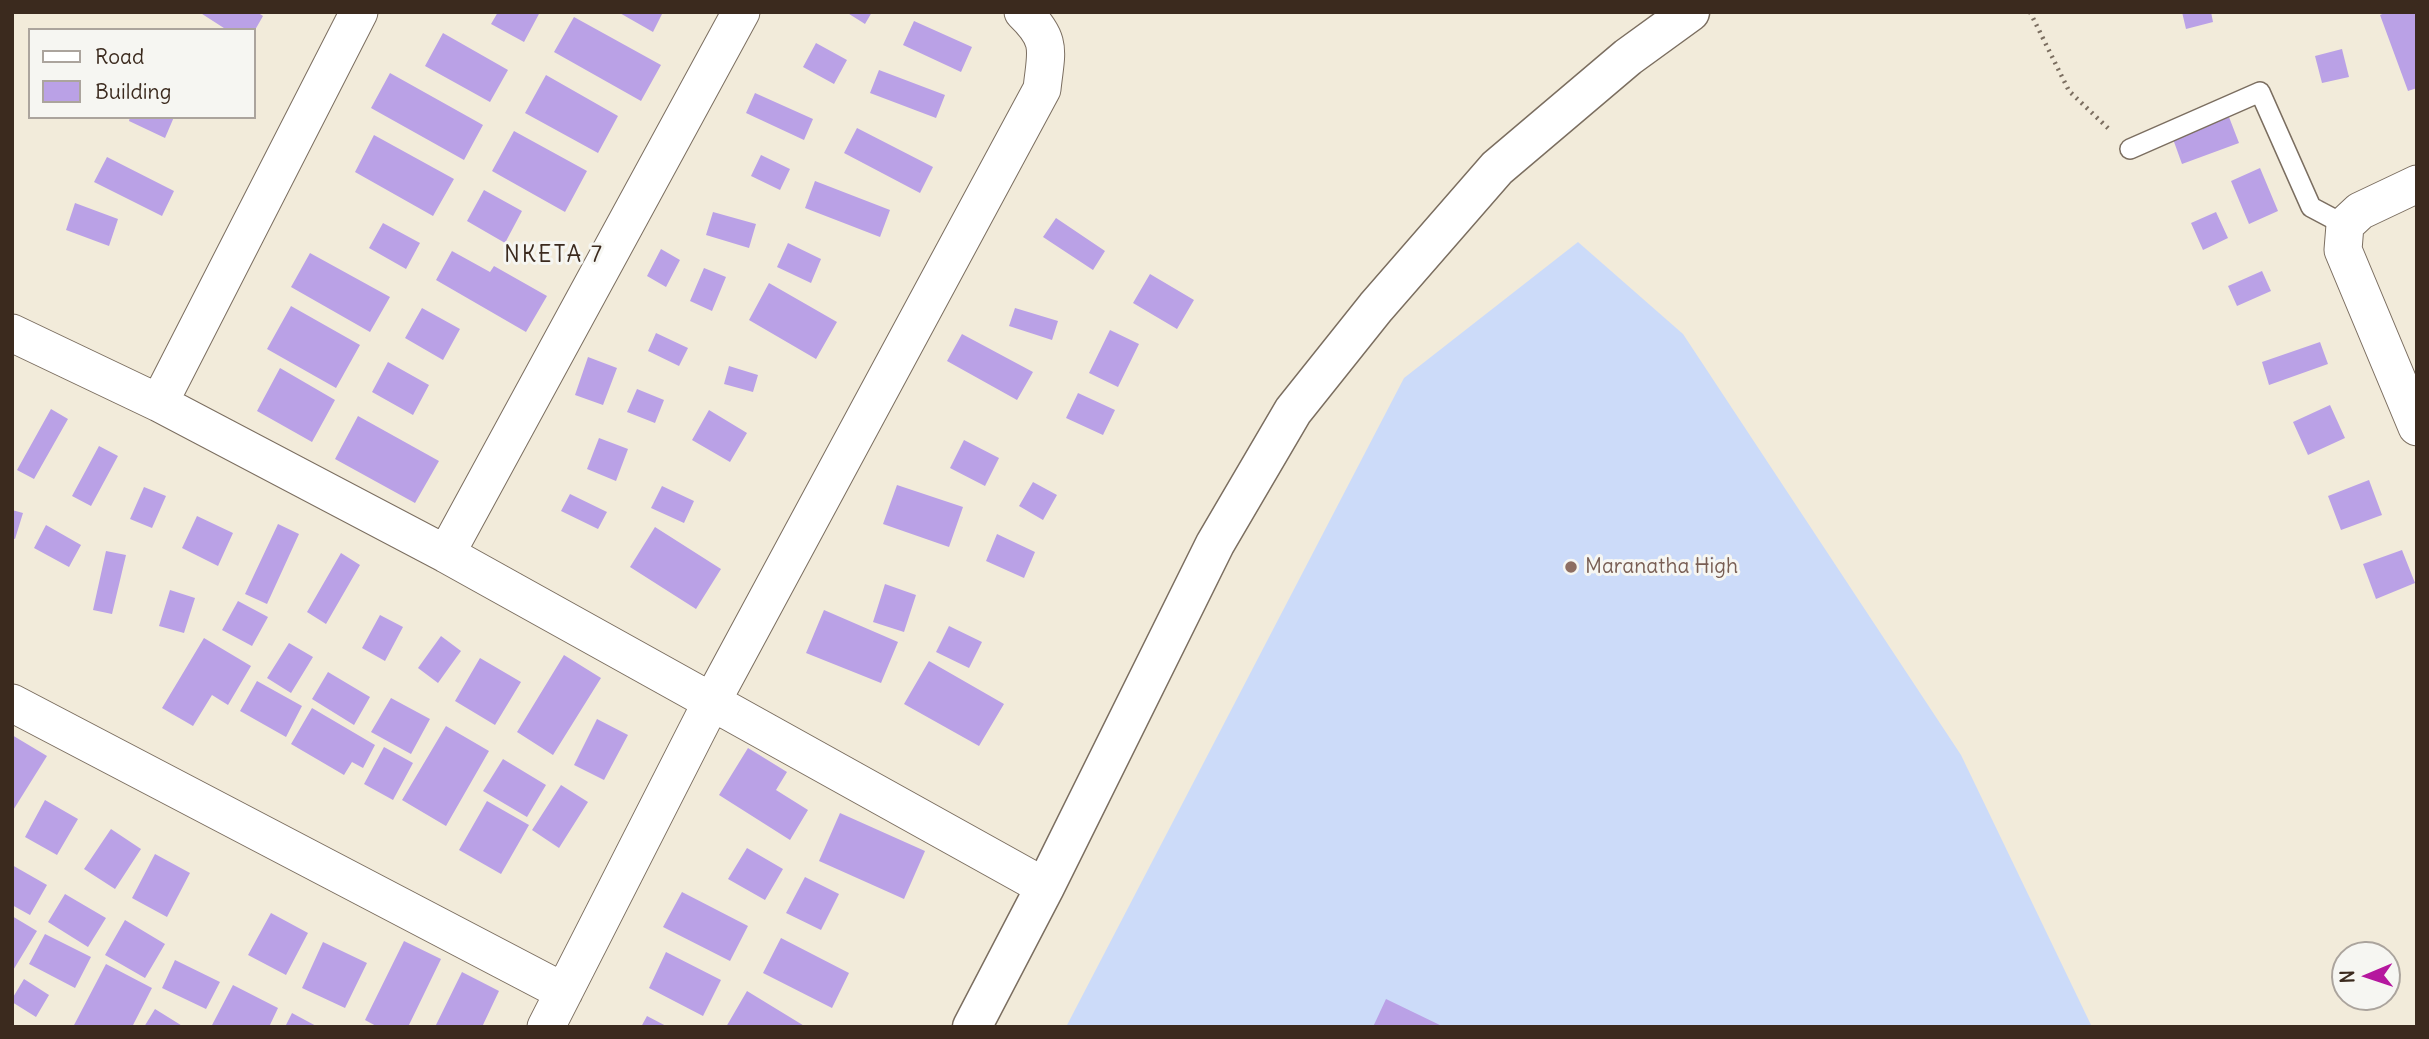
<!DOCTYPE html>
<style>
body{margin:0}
#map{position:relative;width:2429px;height:1039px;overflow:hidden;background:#f2ebda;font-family:Delius,sans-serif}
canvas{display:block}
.frame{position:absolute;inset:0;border:14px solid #3b2a1e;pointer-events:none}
.legend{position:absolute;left:28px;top:28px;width:228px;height:91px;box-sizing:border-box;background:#f6f6f2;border:2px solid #aba49d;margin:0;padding:9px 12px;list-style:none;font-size:21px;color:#3b2a1e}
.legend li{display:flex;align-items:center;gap:14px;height:35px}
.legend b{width:35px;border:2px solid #aba49d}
.north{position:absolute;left:2331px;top:941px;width:70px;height:70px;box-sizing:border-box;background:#f6f6f2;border:2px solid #aba49d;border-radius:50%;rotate:268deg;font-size:19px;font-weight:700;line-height:28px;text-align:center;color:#3b2a1e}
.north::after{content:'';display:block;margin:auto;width:24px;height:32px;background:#b5179e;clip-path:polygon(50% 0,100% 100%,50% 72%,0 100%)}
</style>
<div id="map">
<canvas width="2429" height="1039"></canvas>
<div class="frame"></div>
<ul class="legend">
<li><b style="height:9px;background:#fff"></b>Road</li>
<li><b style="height:19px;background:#baa1e6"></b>Building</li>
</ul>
<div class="north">N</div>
</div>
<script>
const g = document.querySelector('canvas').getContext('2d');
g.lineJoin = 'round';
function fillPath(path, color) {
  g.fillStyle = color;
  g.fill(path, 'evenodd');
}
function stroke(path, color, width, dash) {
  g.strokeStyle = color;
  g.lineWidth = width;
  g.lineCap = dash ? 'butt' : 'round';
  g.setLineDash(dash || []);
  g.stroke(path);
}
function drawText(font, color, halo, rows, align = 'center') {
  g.font = font + ' Delius,sans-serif';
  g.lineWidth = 6;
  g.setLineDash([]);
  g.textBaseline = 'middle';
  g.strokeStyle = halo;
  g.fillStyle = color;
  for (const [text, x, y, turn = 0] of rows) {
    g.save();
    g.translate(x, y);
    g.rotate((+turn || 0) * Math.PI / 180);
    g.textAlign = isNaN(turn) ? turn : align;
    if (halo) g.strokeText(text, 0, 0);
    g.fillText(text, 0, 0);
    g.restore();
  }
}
fillPath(new Path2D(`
 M1578 242 1683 334 1961 755 2092 1027H1066L1404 378Z`), '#ccdbf9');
fillPath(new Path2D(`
 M199 12H257L263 16 255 30H227Z
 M498 12H540L524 42 491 24Z
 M618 12H663L653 32Z
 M846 12H872L865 24Z
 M2182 12H2211L2213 22 2186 29Z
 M2387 12H2417V88L2408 91 2380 15Z
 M574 17 661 65 641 101 554 52Z
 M914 21 972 47 961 72 903 45Z
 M443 33 508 70 490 102 425 66Z
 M816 43 847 60 834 84 803 67Z
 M2342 49 2349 77 2322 83 2315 56Z
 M879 70 945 95 936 118 870 93Z
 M390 73 483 125 464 160 371 108Z
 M546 75 618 116 598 153 525 113Z
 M755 93 813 119 804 140 746 113Z
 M130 117H174L165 138 129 121Z
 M2229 117 2239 143 2182 164 2173 139Z
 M857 128 933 167 920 193 844 153Z
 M514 131 587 171 565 212 492 171Z
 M374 135 454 179 433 216 355 172Z
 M761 155 790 169 780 190 751 176Z
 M107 157 174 191 162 216 94 182Z
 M2260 168 2278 211 2249 224 2231 181Z
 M815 181 890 210 880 237 805 208Z
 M484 190 522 211 505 243 467 221Z
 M75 203 118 219 109 246 66 230Z
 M713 212 756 224 749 248 706 235Z
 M2216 212 2228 238 2203 250 2191 223Z
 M1056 218 1105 251 1093 270 1043 237Z
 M383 223 420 243 406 269 369 248Z
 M788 243 821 259 811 283 777 267Z
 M661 249 680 260 666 287 647 276Z
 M452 251 490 272 494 266 547 296 526 332 436 280Z
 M310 253 390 297 370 332 291 287Z
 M704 268 726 277 712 311 690 301Z
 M2262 271 2271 291 2237 306 2228 286Z
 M1150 274 1194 300 1177 329 1133 303Z
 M769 283 837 322 816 359 749 320Z
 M291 306 360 345 336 388 267 349Z
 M422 308 460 329 443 360 405 338Z
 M1015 308 1058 321 1052 340 1009 326Z
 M1110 330 1139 344 1118 387 1089 373Z
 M656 333 688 348 679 366 648 351Z
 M962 334 1033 372 1017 400 947 361Z
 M2320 342 2328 364 2269 385 2262 362Z
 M588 357 617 368 603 405 575 395Z
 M388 362 429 385 413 415 372 392Z
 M729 366 758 375 753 392 724 384Z
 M280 368 335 400 312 442 257 411Z
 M637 389 664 400 655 423 627 412Z
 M1078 393 1115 410 1103 435 1066 418Z
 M2330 405 2345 438 2308 455 2293 422Z
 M51 409 68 419 34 479 17 470Z
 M709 410 747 433 730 462 692 440Z
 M358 416 439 461 415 503 335 459Z
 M599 438 628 449 616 481 587 469Z
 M964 440 999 458 985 486 950 468Z
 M99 446 118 456 91 506 72 496Z
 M2369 480 2382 515 2341 530 2328 496Z
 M1033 482 1057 495 1043 520 1019 506Z
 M897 485 963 507 949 547 883 524Z
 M662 486 694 501 684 523 651 508Z
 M144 487 166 496 152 528 130 519Z
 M570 494 607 512 598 529 561 511Z
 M12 510 23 513 15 539 12 538Z
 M197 516 233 533 218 566 182 548Z
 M278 524 299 534 267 604 245 594Z
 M46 525 81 545 69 567 34 548Z
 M655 527 721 569 696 609 630 567Z
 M997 534 1035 552 1024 578 986 561Z
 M2402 550 2415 583 2376 599 2363 564Z
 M106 551 126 555 112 614 93 610Z
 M341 553 360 565 326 624 307 612Z
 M885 584 916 595 904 632 873 622Z
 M170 590 195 598 184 633 159 626Z
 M238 601 268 617 252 646 222 630Z
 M824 610 898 642 881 683 806 653Z
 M380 615 403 627 385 661 362 648Z
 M949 626 982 642 969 668 936 652Z
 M441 636 461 651 438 683 418 668Z
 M204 638 251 666 228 705 212 695 193 726 162 708Z
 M289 643 313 657 291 693 267 678Z
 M564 655 601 678 553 755 517 732Z
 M480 658 521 682 495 725 455 701Z
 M929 661 1004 704 979 746 904 704Z
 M328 672 370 697 354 725 312 699Z
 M257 681 302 706 286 737 240 711Z
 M391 698 430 719 411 754 371 732Z
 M312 708 375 745 363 768 352 762 344 775 291 744Z
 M597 719 628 735 604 780 574 765Z
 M446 726 489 751 446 826 402 800Z
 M12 735 47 756 12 812Z
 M384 747 413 763 393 800 364 784Z
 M748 748 787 772 776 790 808 810 790 840 719 795Z
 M503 759 546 785 527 817 483 791Z
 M561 785 588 802 559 848 532 830Z
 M45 800 78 819 57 855 25 837Z
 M487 801 529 825 501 874 459 850Z
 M840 813 925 851 904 899 819 861Z
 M111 829 141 849 115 889 84 869Z
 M747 848 783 869 765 900 728 879Z
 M155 854 190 873 167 917 132 898Z
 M12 865 47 885 30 915 12 905Z
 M805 877 839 894 821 930 786 913Z
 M682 892 748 926 730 961 663 927Z
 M65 894 106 918 88 947 48 922Z
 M271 913 308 933 286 975 248 955Z
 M12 916 37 931 12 972Z
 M125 920 165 944 145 978 105 955Z
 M45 934 91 957 75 988 29 964Z
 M781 938 849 973 832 1008 763 973Z
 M404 941 441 959 408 1027H378L365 1020Z
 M323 942 367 963 345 1008 302 988Z
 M666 952 721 980 703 1016 649 988Z
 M175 960 220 982 206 1009 162 988Z
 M106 964 152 988 132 1027H73Z
 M462 972 499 991 482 1027H435Z
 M24 979 49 995 36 1017 12 1002V999Z
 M233 985 278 1008 269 1027H211Z
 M747 991 806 1027H726Z
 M1386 999 1444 1027H1373Z
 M155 1009 184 1027H144Z
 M292 1013 318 1027H285Z
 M647 1016 668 1027H641Z`), '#baa1e6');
const lane = new Path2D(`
 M2130 149 2260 92 2311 207 2345 225`);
const street = new Path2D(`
 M2417 184 2360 211 2345 225 2343 250 2417 427
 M12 333 159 403 446 554 1045 887
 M159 403 359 12
 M446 554 741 12
 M12 703 564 992
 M546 1027 711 703 1042 89C1046 51 1053 41 1023 12`);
const secondary = new Path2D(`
 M972 1027 1045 887 1215 544 1293 411 1376 307 1497 168 1628 57 1690 12`);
stroke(lane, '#7b6e60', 22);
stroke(street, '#7b6e60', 39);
stroke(secondary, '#7b6e60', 41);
stroke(new Path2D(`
 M2030 12 2069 91 2111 131`), '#7b6e60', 4.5, [2, 5]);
stroke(lane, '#fff', 19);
stroke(street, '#fff', 37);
stroke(secondary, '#fff', 38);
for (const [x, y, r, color] of [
 [1571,567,7,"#8d6e63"]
]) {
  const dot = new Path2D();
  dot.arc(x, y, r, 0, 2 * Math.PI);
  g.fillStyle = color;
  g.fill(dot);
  stroke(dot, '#f6f6f2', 2.5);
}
drawText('21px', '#785e54', '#f6f6f2', [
 ["Maranatha High",1585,567]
], 'left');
g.letterSpacing = '2px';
drawText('23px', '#3b2a1e', '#f6f6f2', [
 ["NKETA 7",554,255]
]);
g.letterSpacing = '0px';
</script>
